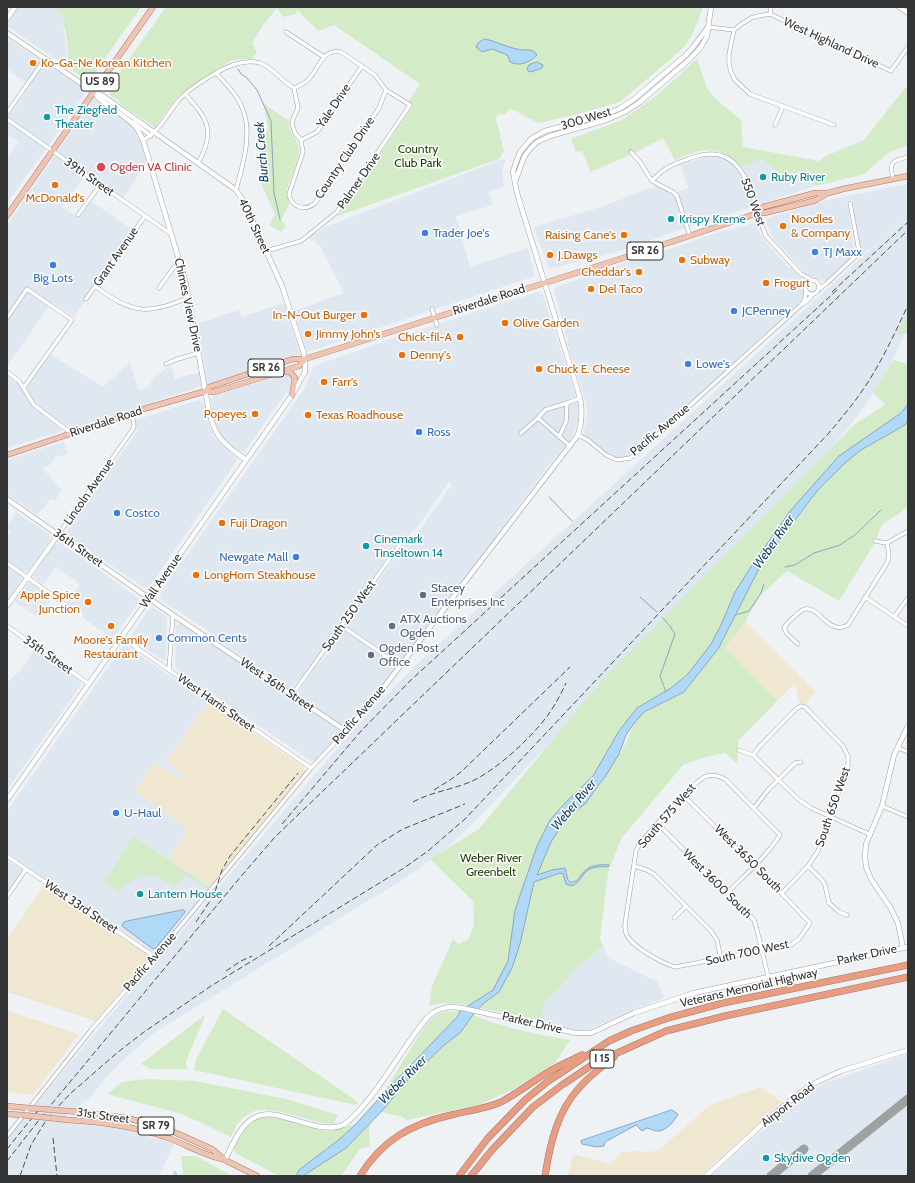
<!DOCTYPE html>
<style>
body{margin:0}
#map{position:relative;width:915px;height:1183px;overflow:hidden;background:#eff2f5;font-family:Cabin,sans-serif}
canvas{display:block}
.frame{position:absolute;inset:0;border:8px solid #333435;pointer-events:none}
</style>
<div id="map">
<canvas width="915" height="1183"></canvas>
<div class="frame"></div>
</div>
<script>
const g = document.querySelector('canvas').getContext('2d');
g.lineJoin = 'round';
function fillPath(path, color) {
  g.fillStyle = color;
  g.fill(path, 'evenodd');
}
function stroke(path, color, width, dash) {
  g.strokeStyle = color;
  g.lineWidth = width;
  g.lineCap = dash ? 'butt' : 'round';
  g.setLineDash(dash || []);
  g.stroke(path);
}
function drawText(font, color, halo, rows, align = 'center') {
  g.font = font + ' Cabin,sans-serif';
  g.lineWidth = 3;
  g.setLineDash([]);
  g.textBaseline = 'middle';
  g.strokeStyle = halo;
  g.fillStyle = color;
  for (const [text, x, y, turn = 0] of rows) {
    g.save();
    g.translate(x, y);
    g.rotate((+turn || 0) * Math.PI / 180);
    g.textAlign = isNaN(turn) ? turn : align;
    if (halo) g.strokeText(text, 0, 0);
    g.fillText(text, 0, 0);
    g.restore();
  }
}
fillPath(new Path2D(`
 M19 7H54L62 15 69 68 7 26V24Z
 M7 38 84 89V95L7 204V158L19 142 7 134V118L30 86 7 69Z
 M95 97 131 126 141 143 147 162 123 198 87 173 62 207 74 215 81 216 91 201 134 231 74 317 52 302 7 366V225Z
 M707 156 721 157 729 162 736 168 762 159 784 176 806 170 816 186 671 233 616 252 549 269 534 227 601 207 656 186 673 193 688 188 681 165Z
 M506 158 502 172 504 186 488 192 493 205 456 216 470 267 528 248 535 276 307 352 294 311 344 293 320 246 308 237 328 226Z
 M908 184V327L892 362 880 383 859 414 832 447 486 810 455 840 435 857 405 878 157 1031 124 1059 107 1076 90 1098 59 1121 123 1129 174 1144 159 1176H7V1139L69 1064 317 772 368 714 416 665 907 216 860 258 852 199 847 201 855 255 825 282 806 274 773 238 766 222 768 218 832 199Z
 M754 223 757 225 760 234 764 240 788 267H791L800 277 804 286V298L634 454 630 457 619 459 609 456 583 435 587 417 586 402 567 343 568 341 554 291V288L615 266 686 244 703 237Z
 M538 292H540L543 295 578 404V419L574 433 567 445 554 459 507 521 501 531 384 684 349 725 345 726 341 725 302 698 299 695V691L315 668 325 657 403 546 418 532 452 485 449 482 416 529 397 543 303 677 292 688H288L210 635 211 633 161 600 160 593 303 391 314 366 394 338Z
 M284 303 300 354 71 429 45 411 36 403 31 396 27 387 50 354 103 387 130 362 138 390 148 387 153 379 164 370 171 366 175 379 205 370 197 324 239 310 242 317Z
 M285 374H290L293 378 292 384 245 451 243 452 240 451 223 437 219 431 214 420 211 399 215 395Z
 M7 375 22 387 26 398 32 406 63 431 7 448Z
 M199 400 204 403 208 422 212 433 219 442 237 458V460L150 586 147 587H143L65 534 138 430 135 427 136 420Z
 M64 442 68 454 55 457 50 465 42 468 62 490 55 501 51 499 37 515 7 494V460Z
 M16 512 49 534 50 540 28 571 24 572 7 560V538L11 532 7 529V525Z
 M61 543 138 598V603L113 639 82 617 84 614 67 602 80 584 56 567 43 585 34 578 33 576 55 544Z
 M7 566 21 575 22 579 7 601Z
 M28 583H31L52 598 39 618 15 602Z
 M153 607 164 614 167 619 166 660 164 661 130 638 148 610Z
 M178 624H181L208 641 337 728 339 732 338 738 316 761H311L178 671 175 665 176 627Z
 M125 645 208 702 166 761 185 776 182 781 188 829 168 859 211 886 157 952 154 953 7 853V811L123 646Z
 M35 649 80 681 81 685 7 790V682L22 669Z
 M7 860 25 872 7 897Z
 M603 946 609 958 658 982 664 998 630 1011 590 1029 575 1030 540 1020 545 1002 579 965Z
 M908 1054V1176H711L801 1096 828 1082Z`), '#dfe7f1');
fillPath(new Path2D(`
 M745 622 815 691 806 704 799 703 795 683 777 701 725 648Z
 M208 702 302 766 305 772V775L211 886 168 859 188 829 134 791 154 762 182 780 185 775 166 762Z
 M44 885 152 957 95 1021 7 992V939Z
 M7 1011 79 1034 33 1095 7 1092Z
 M761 1087 782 1102 700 1176H568L573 1154 610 1164 621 1152 637 1151 649 1152 659 1150 710 1105Z`), '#f0e7d1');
fillPath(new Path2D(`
 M54 7H141L92 77 85 79 69 68 67 39 62 15Z
 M166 7H703C696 24 694 36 681 50L620 102 578 114 538 123 510 108 506 114 497 115 496 119 504 151 499 159 338 216 412 107V103L408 102 420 84 334 25 318 31 297 10 296 14 283 17 277 8 264 24 252 43 257 52 252 59H240L231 61 179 95 155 127 123 106 119 101 110 95 109 87Z
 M697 59 707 88 717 100 741 120 743 147 819 161 828 155 864 140 905 88 908 89V145L888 153 864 174 816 186 806 171 784 176 762 159 740 167C719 144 701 148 675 160L663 138 630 155 591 172 582 151 576 152 571 139 622 120 657 95Z
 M264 104 289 121C287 132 298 138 299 149 300 157 290 180 287 189V195L290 203 281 220 286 226 281 232 269 225 275 214 260 181 259 156 268 128Z
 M908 312V333L897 334Z
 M894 360 907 364 908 361V404L905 409 791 510 721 625 711 644 688 674 671 688 637 708 613 743 593 776 565 803 550 820 537 846 515 910 508 961 493 990 471 1005 442 1003 429 1006 432 986 453 939 458 944 468 940 474 925 473 901 430 859 479 829 602 680 855 424 885 405 873 392Z
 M908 420V507L882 525 874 544 839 601 787 571 760 596 745 622 725 648 777 701 738 741V764L725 753 709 756 683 765 621 839 608 873 600 939 603 946 579 966 545 1002 540 1020 480 1008 483 1004 499 992 520 944 534 882 551 842 568 816 585 803 600 783 605 777 625 745 635 722 644 712 684 692 718 649 761 565 819 490 846 462 861 450 905 425Z
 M133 836 209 887 207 889 185 875 178 885 175 887 158 877 146 875 132 880 118 892 104 883Z
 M223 1009 358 1102 356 1105 194 1070 196 1059Z
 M460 1011 458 1016 382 1095 424 1027C437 1011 442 1012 460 1011Z
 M206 1014 186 1061 187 1069H151L141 1064Z
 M473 1015C503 1028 537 1034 570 1040L555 1063 516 1088 478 1105 407 1120 400 1116 381 1112 407 1081 443 1046 460 1033Z
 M145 1079 195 1081 286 1099 338 1115 334 1124C311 1123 279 1107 259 1110 252 1111 245 1116 240 1121 236 1125 234 1131 231 1137L182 1114 107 1094 122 1082Z
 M271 1116 320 1130 332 1131 356 1124 341 1138 299 1170 296 1176H279L235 1153 234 1145 242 1131 251 1121 259 1117Z
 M371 1123 369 1130 370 1146 360 1149 341 1176H304L306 1174 346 1148Z
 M181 1156H196L232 1176H183Z`), '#d4ebc7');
const water = new Path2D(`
 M485 39C499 42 511 50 526 50 530 50 534 50 537 55 530 62 520 67 510 62L508 56 505 54 492 49 482 52 476 47 478 43Z
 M537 62 543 65 542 68 531 72 528 71 527 68 529 65Z
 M908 404V420L905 425 861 450 846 462 818 490 761 565 718 649 684 692 644 712 635 722 626 735 619 754 605 777 600 783 585 804 568 816 551 842 537 875 552 870 565 868 568 880 570 882C578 882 578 879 582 874 588 865 600 864 609 865L608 867C600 866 589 867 584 874 580 879 578 883 572 886L566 884 563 874 560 873 534 882 520 944 512 968 499 992 483 1004 473 1015 460 1033 443 1046 407 1081 381 1112 346 1148 306 1174 304 1176H296L299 1170 341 1138 356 1124 382 1095 458 1016 460 1011 493 990 508 961 515 910 537 846 550 820 565 803 593 776 619 731 637 708 671 688 688 674 711 644 721 625 735 592 754 562 791 510 839 456 901 413Z
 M184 910 185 912 156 948 153 949 122 926 124 922 127 921Z
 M672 1110 678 1114C675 1121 665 1132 657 1131 654 1131 651 1129 647 1128L642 1131 636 1125 605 1142 604 1146 597 1147 582 1144 581 1141Z`);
fillPath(water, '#b0d8f7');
stroke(water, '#8aa7bd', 1);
stroke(new Path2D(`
 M238 69 241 74 246 77 257 90 271 121 274 193 280 219
 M549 497 572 521
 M785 567 795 565 814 553 840 545 856 534 881 510
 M640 597 657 612
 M735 615 749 611 761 593 764 584
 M662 617 670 626 675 634 660 676 666 692`), '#8aa7bd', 1);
stroke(new Path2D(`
 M175 1173 176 1176`), '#b0d8f7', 3.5);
stroke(new Path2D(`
 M771 1176 804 1149
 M812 1176 908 1099`), '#9ea0a2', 9);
const street = new Path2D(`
 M770 14 771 7
 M708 27 734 30
 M286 32 324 57
 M216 73C225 83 235 92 241 105 254 132 243 163 236 190
 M294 88 298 108 293 119 292 124 295 133 301 140 303 152 289 194C291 207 305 212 315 203L379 108 386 90
 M185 94C208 119 216 131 198 163
 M7 113 45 59
 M7 119 171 234
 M133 122 151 136
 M775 125 783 106
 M834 125 750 94 735 80 731 72 729 64V54L734 30 740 25 751 18 758 16 770 14 891 71 908 47
 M143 140C160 131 167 114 179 100 188 89 221 68 236 64 243 62 253 61 260 63 274 68 281 81 294 88 299 86 304 84 308 80 319 69 322 48 341 52L375 75 386 90 410 105 337 212 301 241 266 251
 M301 140 317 132 362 66
 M631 152 640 162 652 181 673 192 677 196 690 236
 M893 179C889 161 892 161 908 157
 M652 181C664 167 674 164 691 158 743 139 751 192 763 229L766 236 801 274 812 280
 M78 215 100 185
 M805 287a7 7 0 1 1 14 0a7 7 0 1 1-14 0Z
 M96 287C131 313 148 316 189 297
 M159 288 179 260
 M819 289 826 284 858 254 859 251 850 203
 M86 299 145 216
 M802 304 805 299 806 291
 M432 309 437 325
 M7 318 27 289 72 320 24 387
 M166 364 175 360 198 353
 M7 372 19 381 34 405 71 433
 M567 403 580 398
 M521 433 538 418
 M578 435 588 440 606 455 617 460 630 458 643 448 801 305 807 301 813 294
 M559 437 566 422 567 403 545 410 538 418 570 446
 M58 535 133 429 134 425 132 413
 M875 541 887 543 908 531
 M7 563 70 608
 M865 597 908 626
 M894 617 908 598
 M7 626 89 684
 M342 626 400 666
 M121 637 311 768
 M798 644 787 634 784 628C787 623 790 620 795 616 797 614 801 610 805 609 819 606 829 636 848 625L887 563 889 555 887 543
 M169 670 173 615
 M292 695 401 543 408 538
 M898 748 908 752
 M739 750 753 755 798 799 811 808 869 834
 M753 755 759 747 796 709 801 706 805 707 843 746 848 756V765L818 851 808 866 782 893
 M684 796C727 838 769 880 810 923L799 939 791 945 675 967C662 963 630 946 626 933 625 931 625 927 625 924L636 851 640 843C652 830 695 779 707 776 714 774 719 776 725 779L780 835C766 857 745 875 727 893
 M882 806 908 817
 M754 808 768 790 795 763 801 762
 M658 824 754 920 757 930 768 976
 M7 856 155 957
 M634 866 647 870 654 874 711 931 717 940 721 959
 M808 866 822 880 825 885 829 903 839 912 847 915
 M7 897 26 869
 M674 918 686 906
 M7 1136 92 1029 155 957 311 768 346 731`);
const secondary = new Path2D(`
 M899 7 908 13
 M7 19 15 7
 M7 33 94 92 103 96 236 190 244 202 282 286 304 354 305 365V372L292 395 7 800
 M94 92C103 106 121 112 133 124 138 129 140 134 143 140L185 280 209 411C215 439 225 444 246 460
 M515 182 524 157 530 149 537 142 550 136 606 120 625 112 640 102 690 59 701 47 707 36 711 7
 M7 499 173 615 346 731 377 696 578 435C582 422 583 412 580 398L517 193 513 172 515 165 520 152 531 139 545 131 604 115 619 109 633 100 686 55 694 46 708 27
 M7 606 58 535
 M903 948 898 923 890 907 871 879 866 867 865 856 866 844 882 806 894 755 908 726
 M225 1160C237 1135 247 1107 281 1116 292 1119 304 1123 316 1126 325 1128 334 1129 343 1125 351 1120 357 1113 363 1106 387 1079 403 1047 426 1019 436 1008 447 1006 462 1008L576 1033H591L634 1013 694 993 908 947
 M706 1176 768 1119 801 1092 817 1082 841 1071 908 1050`);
const primary = new Path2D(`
 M758 213 763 207 815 193H827
 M7 216 153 7
 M283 371 290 372 295 378 292 395
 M206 391 209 387 293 359H305L620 259 758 213H764L809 202 816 200 828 193 843 189 908 176
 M7 455 147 408 206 391 214 392 299 366 305 359
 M7 1106 29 1108
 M80 1112 127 1118 165 1128 212 1149 225 1160 257 1176
 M7 1114 22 1115
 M69 1120C102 1122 134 1126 165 1137 184 1143 202 1155 222 1159`);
const highway = new Path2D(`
 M360 1176C382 1140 411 1124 451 1115 467 1111 485 1109 501 1102 518 1093 533 1081 550 1071 560 1065 572 1060 582 1055
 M459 1176 488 1138 525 1100 547 1082 609 1041 631 1031 668 1018 723 1003 908 965
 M471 1176 492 1150 533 1107 562 1085 595 1063 666 1031 725 1016 908 977
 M545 1176C550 1144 557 1112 579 1088 589 1076 602 1067 614 1057`);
stroke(street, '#9d9fa3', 4.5);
stroke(secondary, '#9d9fa3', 5.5);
stroke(primary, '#a77866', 6);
stroke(highway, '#a77866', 7);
stroke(street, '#fff', 3.5);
stroke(secondary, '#fff', 4.5);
stroke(primary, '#f0c4b3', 5);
stroke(highway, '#e69d81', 6);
stroke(new Path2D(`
 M832 292 908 222
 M434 790 450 780 461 772 570 667
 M413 802C431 792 451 790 470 782 496 771 532 737 548 715 555 705 561 694 566 683
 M282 824 361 731 410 681 838 289
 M196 922 214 895 222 870 230 856 298 773
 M269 946 377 845 403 829 465 804
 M226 971 241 961 252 956
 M53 1138 57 1176
 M7 1149 41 1107
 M7 1161 50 1106 243 874 275 837 908 230
 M20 1176 31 1145 48 1117 71 1093 118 1052 144 1032 211 986 404 868 428 851 465 819 828 434C844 415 860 396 873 374 886 352 897 329 908 305`), '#4c4d4e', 1, [6, 3]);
const primaryBridge = new Path2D(`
 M29 1108 80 1112
 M22 1115 69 1120`);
stroke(primaryBridge, '#a77866', 6, []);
stroke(primaryBridge, '#f0c4b3', 5);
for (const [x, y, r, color] of [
 [33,63,4,"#e8710a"],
 [47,117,4,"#0f9aa8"],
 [101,167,5,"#e0444e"],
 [763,177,4,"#0f9aa8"],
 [55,185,4,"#e8710a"],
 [671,219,4,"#0f9aa8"],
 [783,226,4,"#e8710a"],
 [425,233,4,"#3f7fe0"],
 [624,235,4,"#e8710a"],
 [815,252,4,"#3f7fe0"],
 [550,255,4,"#e8710a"],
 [682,260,4,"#e8710a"],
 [53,265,4,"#3f7fe0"],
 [639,272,4,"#e8710a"],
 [766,283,4,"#e8710a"],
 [591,289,4,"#e8710a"],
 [734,311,4,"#3f7fe0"],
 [364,315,4,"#e8710a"],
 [505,323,4,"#e8710a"],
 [308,334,4,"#e8710a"],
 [460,337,4,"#e8710a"],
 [402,355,4,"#e8710a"],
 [688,364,4,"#3f7fe0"],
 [539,369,4,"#e8710a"],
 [324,382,4,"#e8710a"],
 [255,414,4,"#e8710a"],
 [308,415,4,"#e8710a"],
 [419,432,4,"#3f7fe0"],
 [117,513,4,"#3f7fe0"],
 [222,523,4,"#e8710a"],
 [366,546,4,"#0f9aa8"],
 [296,557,4,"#3f7fe0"],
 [196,575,4,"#e8710a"],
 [423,595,4,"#5c6f8a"],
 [88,602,4,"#e8710a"],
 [111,626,4,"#e8710a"],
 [392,626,4,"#5c6f8a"],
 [159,638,4,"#3f7fe0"],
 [371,655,4,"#5c6f8a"],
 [116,813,4,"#3f7fe0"],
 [140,894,4,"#0f9aa8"],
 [766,1158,4,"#0f9aa8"]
]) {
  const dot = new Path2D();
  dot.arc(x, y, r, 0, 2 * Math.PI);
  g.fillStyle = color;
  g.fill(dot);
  stroke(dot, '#fff', 1.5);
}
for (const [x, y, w] of [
 [100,82,38],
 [645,251,36],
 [266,368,36],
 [602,1059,24],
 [156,1126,36]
]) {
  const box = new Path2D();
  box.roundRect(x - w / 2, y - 9, w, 18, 3);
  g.fillStyle = '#fff';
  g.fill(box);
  stroke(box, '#333435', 1);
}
drawText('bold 11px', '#333435', null, [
 ["US 89",100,82],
 ["SR 26",645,251],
 ["SR 26",266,368],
 ["I 15",602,1059],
 ["SR 79",156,1126]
]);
drawText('12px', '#333435', '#fff', [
 ["West Highland Drive",831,43,25],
 ["Yale Drive",334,106,-56],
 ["300 West",586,119,-17],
 ["Country Club Drive",345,158,-56],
 ["39th Street",89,177,35],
 ["Palmer Drive",359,181,-55],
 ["550 West",753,202,70],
 ["40th Street",254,226,65],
 ["Grant Avenue",116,257,-55],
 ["Riverdale Road",489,300,-18],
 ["Chimes View Drive",188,305,78],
 ["Riverdale Road",106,422,-18],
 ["Pacific Avenue",660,430,-40],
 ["Lincoln Avenue",89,492,-55],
 ["36th Street",78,548,35],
 ["Wall Avenue",161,581,-55],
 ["South 250 West",349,616,-55],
 ["35th Street",48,655,35],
 ["West 36th Street",277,685,34],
 ["West Harris Street",216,703,35],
 ["Pacific Avenue",359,715,-49],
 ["South 650 West",833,807,-71],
 ["South 575 West",667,816,-49],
 ["West 3650 South",748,859,45],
 ["West 3600 South",717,884,45],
 ["West 33rd Street",81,907,34],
 ["South 700 West",747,953,-12],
 ["Parker Drive",867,955,-12],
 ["Pacific Avenue",150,962,-49],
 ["Veterans Memorial Highway",749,988,-13],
 ["Parker Drive",532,1023,13],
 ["Airport Road",788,1105,-38],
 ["31st Street",103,1116,8]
]);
drawText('12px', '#c56008', '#fff', [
 ["Ko-Ga-Ne Korean Kitchen",41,63],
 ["McDonald's",55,198,"center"],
 ["Noodles",791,219],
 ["& Company",791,233],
 ["Raising Cane's",616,235,"right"],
 ["J.Dawgs",558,255],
 ["Subway",690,260],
 ["Cheddar's",631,272,"right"],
 ["Frogurt",774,283],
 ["Del Taco",599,289],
 ["In-N-Out Burger",356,315,"right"],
 ["Olive Garden",513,323],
 ["Jimmy John's",316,334],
 ["Chick-fil-A",452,337,"right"],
 ["Denny's",410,355],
 ["Chuck E. Cheese",547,369],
 ["Farr's",332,382],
 ["Popeyes",247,414,"right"],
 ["Texas Roadhouse",316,415],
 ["Fuji Dragon",230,523],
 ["LongHorn Steakhouse",204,575],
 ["Apple Spice",80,595,"right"],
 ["Junction",80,609,"right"],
 ["Moore's Family",111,640,"center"],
 ["Restaurant",111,654,"center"]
], 'left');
drawText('12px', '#0d838f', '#fff', [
 ["The Ziegfeld",55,110],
 ["Theater",55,124],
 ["Ruby River",771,177],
 ["Krispy Kreme",679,219],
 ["Cinemark",374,539],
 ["Tinseltown 14",374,553],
 ["Lantern House",148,894],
 ["Skydive Ogden",774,1158]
], 'left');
drawText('12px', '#1b3a00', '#fff', [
 ["Country",418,149],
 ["Club Park",418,163],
 ["Weber River",491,858],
 ["Greenbelt",491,872]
]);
drawText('12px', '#be3a42', '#fff', [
 ["Ogden VA Clinic",110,167]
], 'left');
drawText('12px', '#366cbe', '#fff', [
 ["Trader Joe's",433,233],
 ["TJ Maxx",823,252],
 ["Big Lots",53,278,"center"],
 ["JCPenney",742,311],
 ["Lowe's",696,364],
 ["Ross",427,432],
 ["Costco",125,513],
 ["Newgate Mall",288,557,"right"],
 ["Common Cents",167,638],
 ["U-Haul",124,813]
], 'left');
drawText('12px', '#4e5e75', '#fff', [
 ["Stacey",431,588],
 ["Enterprises Inc",431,602],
 ["ATX Auctions",400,619],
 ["Ogden",400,633],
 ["Ogden Post",379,648],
 ["Office",379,662]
], 'left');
drawText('italic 13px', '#164463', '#fff', [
 ["Burch Creek",262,152,-95],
 ["Weber River",774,542,-55],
 ["Weber River",574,805,-50],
 ["Weber River",403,1080,-45]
]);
</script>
